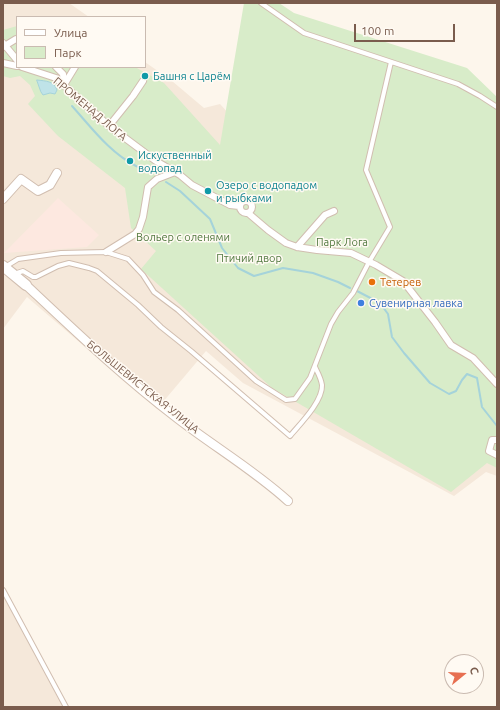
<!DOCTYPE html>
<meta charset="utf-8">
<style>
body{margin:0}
#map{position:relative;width:500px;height:710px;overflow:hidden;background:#fdf6ec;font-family:Ubuntu,sans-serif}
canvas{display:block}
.frame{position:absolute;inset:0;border:4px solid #7a5c4d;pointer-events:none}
.legend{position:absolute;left:16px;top:16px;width:130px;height:52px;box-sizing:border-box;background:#fffaf3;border:1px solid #cabbb1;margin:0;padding:5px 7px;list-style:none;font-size:12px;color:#7a5c4d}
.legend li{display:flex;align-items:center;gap:8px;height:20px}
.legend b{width:20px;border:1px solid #cabbb1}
.north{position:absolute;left:444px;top:654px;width:40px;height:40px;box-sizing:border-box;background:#fffaf3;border:1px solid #cabbb1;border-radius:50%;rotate:72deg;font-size:11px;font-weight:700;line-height:16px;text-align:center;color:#7a5c4d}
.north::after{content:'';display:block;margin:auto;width:14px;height:18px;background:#e76f51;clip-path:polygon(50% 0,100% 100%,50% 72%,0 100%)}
.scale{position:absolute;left:354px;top:24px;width:101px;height:18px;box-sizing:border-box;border:2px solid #7a5c4d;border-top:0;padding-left:5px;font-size:12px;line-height:14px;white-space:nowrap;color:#7a5c4d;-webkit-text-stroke:3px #fffaf3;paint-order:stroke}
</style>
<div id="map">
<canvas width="500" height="710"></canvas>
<div class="frame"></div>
<ul class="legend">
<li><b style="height:5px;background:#fff"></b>Улица</li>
<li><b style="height:11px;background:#d8ecc9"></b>Парк</li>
</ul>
<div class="north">С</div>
<div class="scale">100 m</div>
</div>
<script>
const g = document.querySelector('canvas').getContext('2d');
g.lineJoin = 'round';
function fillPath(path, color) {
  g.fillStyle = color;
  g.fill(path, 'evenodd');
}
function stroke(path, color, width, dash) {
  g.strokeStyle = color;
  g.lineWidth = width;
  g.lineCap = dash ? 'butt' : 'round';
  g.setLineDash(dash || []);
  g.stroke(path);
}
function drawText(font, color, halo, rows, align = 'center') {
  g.font = font + ' Ubuntu,sans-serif';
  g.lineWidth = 3;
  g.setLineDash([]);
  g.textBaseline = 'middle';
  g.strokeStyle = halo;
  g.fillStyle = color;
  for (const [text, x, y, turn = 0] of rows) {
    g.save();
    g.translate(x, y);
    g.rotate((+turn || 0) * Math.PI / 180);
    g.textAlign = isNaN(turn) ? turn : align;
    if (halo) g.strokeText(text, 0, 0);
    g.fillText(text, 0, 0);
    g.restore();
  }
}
fillPath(new Path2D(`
 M3 3H69L89 17H17V67H145V62L172 81 204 108 220 104 242 128 497 264V476L486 472 454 496 243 383 206 351 157 409 27 297 3 329Z
 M3 591 8 599 56 694 65 707H3Z`), '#f5e8da');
fillPath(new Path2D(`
 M58 198 99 235 87 247 4 253Z`), '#fde8e0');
fillPath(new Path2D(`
 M244 3H279L294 13 467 68 497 97V468L487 463 451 492 272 388 141 269 156 251 131 228 125 188 58 136 28 104 35 96 30 85 20 76 10 78 3 76V30L17 26V67H135L164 83 220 145Z`), '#d8ecc9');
const water = new Path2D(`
 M37 80C46 81 54 81 57 90L55 94 50 93 43 95 41 92Z`);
fillPath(water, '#bfe3e8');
stroke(water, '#a5d3da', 1);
stroke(new Path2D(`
 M72 106C91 127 110 153 136 166 143 169 151 170 157 172
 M166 182 180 191 210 219 222 248 238 268 254 276 283 268 313 273 338 282 350 288
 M357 291 380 303 388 314 392 337 404 353 430 383 449 394 456 391 462 380 467 374 477 378 482 407 497 426`), '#a5d3da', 2);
const service = new Path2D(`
 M261 3 304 33 458 84 480 96 497 107
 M5 267 18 259 61 253 106 252 128 259 143 275 154 292 178 310 256 381 286 400 295 399 310 378 331 324 338 312 353 293 369 262 390 227 366 170 391 62
 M14 274 23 271 33 277H36L58 266 69 263 89 268 97 271 138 305 161 327 191 351 290 436C300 424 323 401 322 385 321 378 318 373 315 367
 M3 590 66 707`);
const pedestrian = new Path2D(`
 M3 43 17 60
 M3 47 16 39H17
 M3 63 17 66
 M22 67 56 78 109 126 156 161 180 175 192 185 230 205 239 206
 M56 67 63 74 64 85
 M64 85 75 67
 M109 126 133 96 143 81
 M240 207a6 6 0 1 1 12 0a6 6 0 1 1-12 0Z
 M248 213 268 230 286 243 297 247 317 250 351 253 376 265 403 281 435 322 451 345 473 358 497 384
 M297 247 325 215 334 211
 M106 252 135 234 139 229 143 217 148 187 157 179 175 172
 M497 440H492L489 451 497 455`);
const minor = new Path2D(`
 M3 199 21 179 38 191 50 185 57 173
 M26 285C75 331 123 377 177 418 213 446 254 470 288 501`);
const tertiary = new Path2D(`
 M3 266 26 285`);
stroke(service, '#d1beb0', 6);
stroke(pedestrian, '#d1beb0', 8);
stroke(minor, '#d1beb0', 10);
stroke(tertiary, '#d1beb0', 12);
stroke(service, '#fff', 4);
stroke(pedestrian, '#fff', 6);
stroke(minor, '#fff', 8);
stroke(tertiary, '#fff', 10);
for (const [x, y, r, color] of [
 [145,76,4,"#0f9aa8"],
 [130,161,4,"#0f9aa8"],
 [208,191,4,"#0f9aa8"],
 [372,282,4,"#e8710a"],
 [361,303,4,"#3f7fe0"]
]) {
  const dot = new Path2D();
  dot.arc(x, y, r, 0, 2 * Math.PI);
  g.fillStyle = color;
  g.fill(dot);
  stroke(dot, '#fffaf3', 1.5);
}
drawText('11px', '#0d838f', '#fffaf3', [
 ["Башня с Царём",153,76],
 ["Искуственный",138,155],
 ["водопад",138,168],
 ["Озеро с водопадом",216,185],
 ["и рыбками",216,198]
], 'left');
drawText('11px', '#7a5c4d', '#fffaf3', [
 ["ПРОМЕНАД ЛОГА",90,109,40],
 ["БОЛЬШЕВИСТСКАЯ УЛИЦА",143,387,39]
]);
drawText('11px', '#537a41', '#fffaf3', [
 ["Вольер с оленями",183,237],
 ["Парк Лога",342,242],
 ["Птичий двор",249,258]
]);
drawText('11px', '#c56008', '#fffaf3', [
 ["Тетерев",380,282]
], 'left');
drawText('11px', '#366cbe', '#fffaf3', [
 ["Сувенирная лавка",369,303]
], 'left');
</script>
